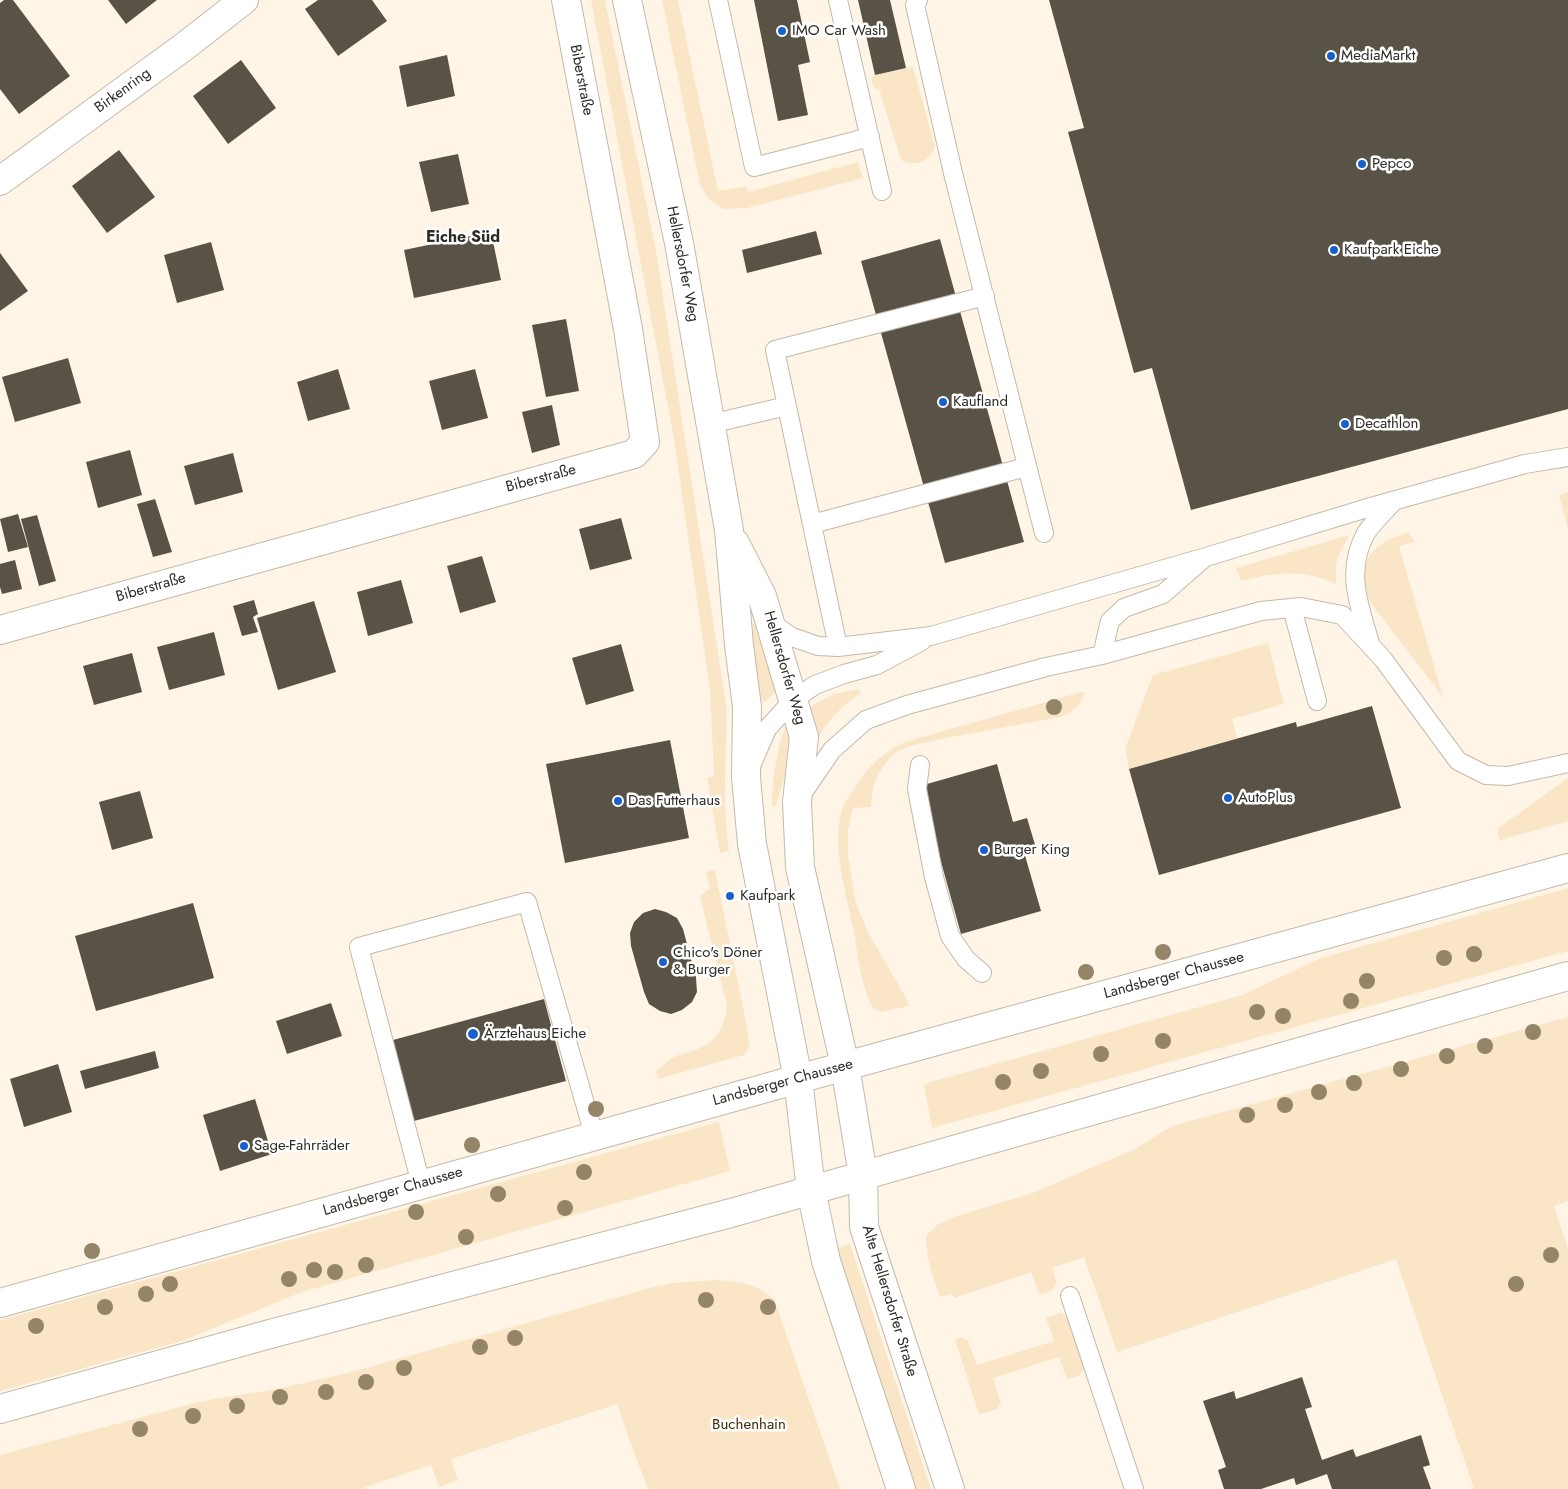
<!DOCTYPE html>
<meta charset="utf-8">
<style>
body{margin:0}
canvas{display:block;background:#fef5e7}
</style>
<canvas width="1568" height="1489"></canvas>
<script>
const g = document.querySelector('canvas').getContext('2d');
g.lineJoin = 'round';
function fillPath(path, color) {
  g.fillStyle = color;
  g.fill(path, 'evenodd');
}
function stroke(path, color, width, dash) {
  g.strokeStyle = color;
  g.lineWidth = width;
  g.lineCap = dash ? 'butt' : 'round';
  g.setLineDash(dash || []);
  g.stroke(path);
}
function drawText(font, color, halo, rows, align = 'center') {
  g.font = font + ' Jost,sans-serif';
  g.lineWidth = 5;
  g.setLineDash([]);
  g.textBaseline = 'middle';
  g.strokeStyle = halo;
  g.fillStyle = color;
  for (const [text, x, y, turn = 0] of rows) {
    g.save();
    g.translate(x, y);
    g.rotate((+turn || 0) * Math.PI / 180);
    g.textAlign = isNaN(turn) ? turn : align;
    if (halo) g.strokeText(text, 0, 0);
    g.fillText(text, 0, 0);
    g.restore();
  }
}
fillPath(new Path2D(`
 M591 0H605L656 251 727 711C726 758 722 806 729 851L720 853 707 778 714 776 710 690 674 439Z
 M662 0H678L718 191 747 186 748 192 858 162 863 178 747 208 724 209 709 199 700 185Z
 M913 67 935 147C928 163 916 167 901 160L879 89 874 88 871 79 875 75Z
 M1568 492V529L1559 495Z
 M1409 532 1415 542 1399 546 1443 697 1370 602C1356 560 1369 545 1409 532Z
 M1350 535C1337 556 1335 560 1336 584 1305 569 1273 572 1241 581L1236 568Z
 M755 623 757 626 779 688 764 703 761 697 750 625Z
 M1268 643 1284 704 1232 719 1237 738 1129 769 1125 749 1153 675Z
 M858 689 861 693C841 706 827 721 816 742L807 708 834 694Z
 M1085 691C1080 708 1075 710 1060 717L936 740 910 746 897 752 887 761 879 773 873 787 871 807 853 808 848 830V855L856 904 869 934 906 998 909 1006 881 1012 873 1008C860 984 858 954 853 927 846 893 831 845 842 810 845 801 852 792 857 784 870 764 884 752 905 742Z
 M785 727 790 730C795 755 782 782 776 806L772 808C772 780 776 753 785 727Z
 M1568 778V821L1500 840 1497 829Z
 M715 870 748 1032 749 1047 744 1055 658 1079 656 1072C661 1067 668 1061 674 1057 680 1054 687 1053 693 1051 717 1042 724 1030 727 1006L700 896 710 888 706 872Z
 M1568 888V951L932 1128 924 1084 1242 995 1321 958Z
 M1568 1017V1201L1554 1206 1568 1249V1489H1474L1396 1259 1117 1352 1084 1257 1052 1268 1057 1283 1052 1291 1039 1294 1031 1272 954 1298 952 1294 940 1297C933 1278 926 1257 926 1236L937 1225 954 1217 1033 1193 1135 1149 1172 1126Z
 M719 1122 730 1171 302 1292 182 1341 0 1391V1320Z
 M850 1244 931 1489H915L837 1248Z
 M716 1280C739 1282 757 1283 774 1299L840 1489H648L632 1447 617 1404 451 1459 458 1480 439 1487 431 1465 360 1489H0V1455L191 1404 219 1398 278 1389 348 1373 654 1287 673 1283Z
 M1059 1313 1067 1316 1086 1369 1078 1376 1067 1379 1059 1357 993 1378 1001 1403 997 1409 979 1414 955 1340 962 1337 968 1341 977 1365 1054 1341 1046 1318Z`), '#fae6c6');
fillPath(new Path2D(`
 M4 0H13L70 76 19 114 0 89V3Z
 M108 0H157L126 24Z
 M318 0H372L387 21 338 56 305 9Z
 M754 0H797L810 62 798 65 808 115 778 121Z
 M858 0H890L906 68 875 75Z
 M1049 0H1568V409L1191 510 1152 368 1134 373 1068 132 1084 128Z
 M447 55 455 96 407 107 399 66Z
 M241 60 276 108 228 144 193 96Z
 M119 150 155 197 107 233 72 186Z
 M458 154 469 204 431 212 419 162Z
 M816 231 822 254 747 273 742 250Z
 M491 232 501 280 414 298 404 250Z
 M940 239 1024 542 945 563 861 261Z
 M211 242 224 290 177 303 164 255Z
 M0 253 28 291 0 311Z
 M566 319 579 391 546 397 532 325Z
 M68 358 81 403 15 422 2 377Z
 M338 369 350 409 308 421 297 382Z
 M475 369 488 418 442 430 429 381Z
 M552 405 560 445 532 453 522 412Z
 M130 450 142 495 98 508 86 462Z
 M233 453 243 492 195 505 184 466Z
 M155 499 172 552 153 557 137 504Z
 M18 514 28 547 8 552 0 519Z
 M37 515 56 581 39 586 21 519Z
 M621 518 632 559 590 570 579 529Z
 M482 556 496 602 460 613 447 566Z
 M15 560 22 589 2 594 0 587V564Z
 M401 580 413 623 368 636 357 592Z
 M254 600 258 614 253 617 258 632 242 636 233 606Z
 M314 601 336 672 278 690 257 618Z
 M214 632 225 675 169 690 157 647Z
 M621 644 634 691 586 705 572 658Z
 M132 653 142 692 94 705 83 666Z
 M1372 706 1401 808 1159 875 1129 769 1296 722 1297 727Z
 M670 740 689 838 565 863 546 764Z
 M997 764 1013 822 1027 818 1036 848 1024 852 1041 911 961 934 920 786Z
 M140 791 153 838 112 850 99 802Z
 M193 903 214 978 96 1011 75 936Z
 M655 909 666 912 677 918 683 929 696 978 697 992 692 1002 682 1010 671 1014 660 1011 649 1004 644 992 631 946 630 933 634 922 643 913Z
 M544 999 566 1081 414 1121 393 1040Z
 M331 1003 342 1036 287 1054 276 1021Z
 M155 1051 159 1068 85 1089 80 1071Z
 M58 1064 72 1112 24 1127 10 1079Z
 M255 1099 272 1154 220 1171 203 1115Z
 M1302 1377 1312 1407 1305 1409 1322 1460 1353 1449 1356 1457 1421 1435 1430 1465 1423 1467 1431 1489H1332L1327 1474 1296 1485 1294 1478 1261 1489H1224L1218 1470 1226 1467 1203 1401 1234 1391 1236 1399Z`), '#595246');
const service = new Path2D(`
 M718 0 754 167 870 137
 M838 0 882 191
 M918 0 915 5 953 173 1044 533
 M710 424 787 406
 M812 524 1026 467
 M1292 608 1317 701
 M771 623 792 637 818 646 838 647 931 636 1206 557 1364 509 1525 464 1568 457
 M1370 643C1359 605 1345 571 1366 533 1373 522 1385 511 1394 501
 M838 647 775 350 985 296
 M1102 655 1110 621 1124 608 1163 594 1202 560
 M920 765 917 789 934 877 950 936 966 959 982 973
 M751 766 767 729 793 700 815 685 844 674 877 665 922 641
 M800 797 832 750 866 720 907 705 1046 667 1102 655 1261 611 1301 607 1342 615 1383 659 1458 761 1486 775 1508 776 1568 763
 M421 1184 359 947 527 902 594 1135
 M1070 1296 1134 1489`);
const minor = new Path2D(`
 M627 0 679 243 729 530 739 645 747 707 746 777 752 844 798 1079
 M0 181 185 46 244 0
 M735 543 762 596 804 737 797 802 800 867 845 1066
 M0 630 634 454 645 442 628 329 566 0`);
const tertiary = new Path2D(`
 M845 1066 863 1175 864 1227 950 1489
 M798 1079 811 1190 826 1261 901 1489`);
const primary = new Path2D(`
 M0 1303 798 1079 1568 868
 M0 1409 270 1334 731 1213 1568 976`);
stroke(service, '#c2baac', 20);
stroke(minor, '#c2baac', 30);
stroke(tertiary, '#c2baac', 30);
stroke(primary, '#c2baac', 30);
stroke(service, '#fff', 18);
stroke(minor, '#fff', 28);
stroke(tertiary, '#fff', 28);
stroke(primary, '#fff', 28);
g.fillStyle = '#958568';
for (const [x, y] of [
 [1054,707],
 [1163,952],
 [1474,954],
 [1444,958],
 [1086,972],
 [1367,981],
 [1351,1001],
 [1257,1012],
 [1283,1016],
 [1533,1032],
 [1163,1041],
 [1485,1046],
 [1101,1054],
 [1447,1056],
 [1401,1069],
 [1041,1071],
 [1003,1082],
 [1354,1083],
 [1319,1092],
 [1285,1105],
 [596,1109],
 [1247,1115],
 [472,1145],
 [584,1172],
 [498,1194],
 [565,1208],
 [416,1212],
 [466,1237],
 [92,1251],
 [1551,1255],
 [366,1265],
 [314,1270],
 [335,1272],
 [289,1279],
 [170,1284],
 [1516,1284],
 [146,1294],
 [706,1300],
 [105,1307],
 [768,1307],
 [36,1326],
 [515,1338],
 [480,1347],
 [404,1368],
 [366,1382],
 [326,1392],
 [280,1397],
 [237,1406],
 [193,1416],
 [140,1429]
]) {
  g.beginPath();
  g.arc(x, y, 8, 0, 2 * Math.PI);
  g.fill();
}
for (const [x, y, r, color] of [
 [782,31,5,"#1861cc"],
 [1331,56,5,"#1861cc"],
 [1362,164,5,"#1861cc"],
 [1334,250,5,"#1861cc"],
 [943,402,5,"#1861cc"],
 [1345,424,5,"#1861cc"],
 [1228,798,5,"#1861cc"],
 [618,801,5,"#1861cc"],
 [984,850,5,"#1861cc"],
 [730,896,5,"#1861cc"],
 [663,962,5,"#1861cc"],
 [473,1034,6,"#1861cc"],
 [244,1146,5,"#1861cc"]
]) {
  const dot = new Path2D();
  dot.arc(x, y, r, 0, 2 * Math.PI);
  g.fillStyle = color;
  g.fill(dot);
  stroke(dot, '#fff', 2);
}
drawText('15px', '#2e2a25', '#fff', [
 ["IMO Car Wash",792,31],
 ["MediaMarkt",1341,56],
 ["Pepco",1372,164],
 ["Kaufpark Eiche",1344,250],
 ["Kaufland",953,402],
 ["Decathlon",1355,424],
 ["AutoPlus",1238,798],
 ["Das Futterhaus",628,801],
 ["Burger King",994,850],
 ["Kaufpark",740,896],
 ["Chico's Döner",673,953],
 ["& Burger",673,970],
 ["Ärztehaus Eiche",484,1034],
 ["Sage-Fahrräder",254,1146]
], 'left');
drawText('15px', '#2e2a25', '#fff', [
 ["Biberstraße",581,80,79],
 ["Birkenring",123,91,-36],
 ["Hellersdorfer Weg",682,264,79],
 ["Biberstraße",541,479,-15],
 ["Biberstraße",151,588,-16],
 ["Hellersdorfer Weg",784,668,74],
 ["Landsberger Chaussee",1174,976,-15],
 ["Landsberger Chaussee",783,1083,-15],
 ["Landsberger Chaussee",393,1192,-16],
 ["Alte Hellersdorfer Straße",889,1301,73]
]);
drawText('15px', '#3f2a00', '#fff', [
 ["Buchenhain",749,1425]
]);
drawText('bold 16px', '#2e2a25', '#fff', [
 ["Eiche Süd",463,238]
]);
</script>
